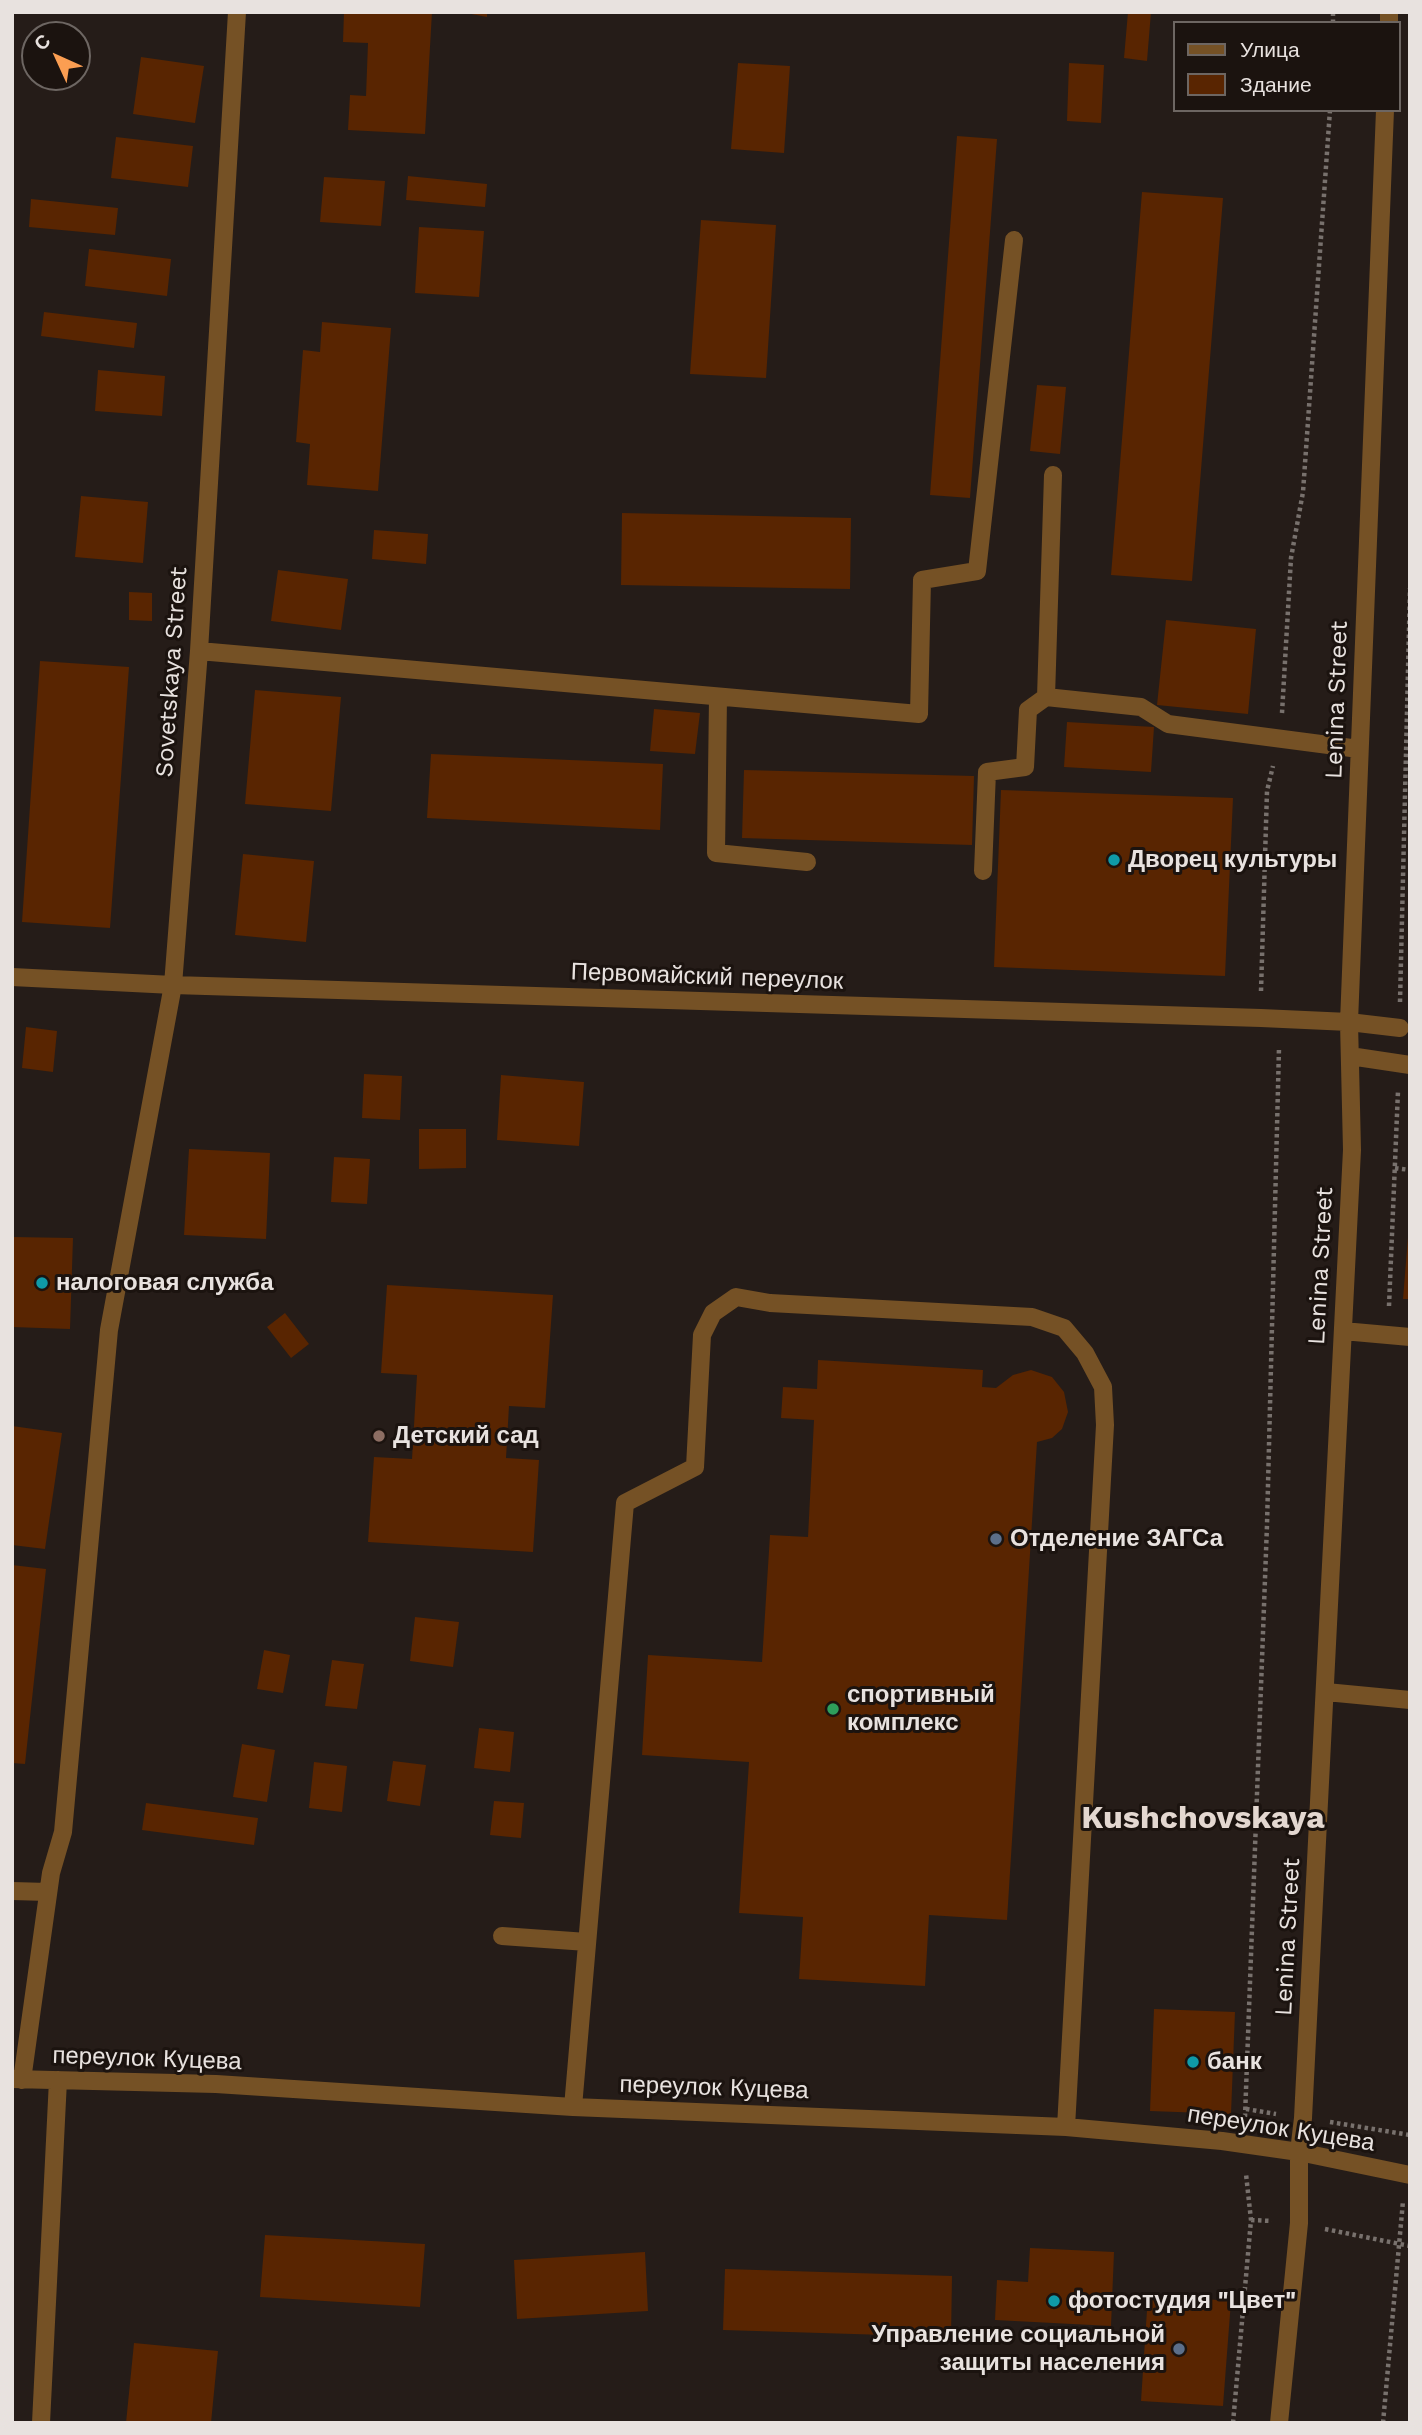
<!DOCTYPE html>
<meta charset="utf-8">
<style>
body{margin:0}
#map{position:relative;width:1422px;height:2435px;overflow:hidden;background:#251c18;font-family:"Work Sans",sans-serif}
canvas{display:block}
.frame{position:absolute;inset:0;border:14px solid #e8e2df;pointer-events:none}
.legend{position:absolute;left:1173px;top:21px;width:228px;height:91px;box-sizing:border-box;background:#1b130f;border:2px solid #6d6662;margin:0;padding:9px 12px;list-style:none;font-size:21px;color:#e8e2df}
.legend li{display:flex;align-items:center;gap:14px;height:35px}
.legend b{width:35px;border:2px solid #6d6662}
.north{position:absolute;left:21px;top:21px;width:70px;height:70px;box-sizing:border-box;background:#1b130f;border:2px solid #6d6662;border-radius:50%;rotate:315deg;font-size:19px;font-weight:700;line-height:28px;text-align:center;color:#e8e2df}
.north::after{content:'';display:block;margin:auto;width:24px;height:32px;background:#fb9e52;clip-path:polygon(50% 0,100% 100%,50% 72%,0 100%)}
</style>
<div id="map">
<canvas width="1422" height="2435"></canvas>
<div class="frame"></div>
<ul class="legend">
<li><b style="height:9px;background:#755125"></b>Улица</li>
<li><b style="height:19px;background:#592501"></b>Здание</li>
</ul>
<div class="north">С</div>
</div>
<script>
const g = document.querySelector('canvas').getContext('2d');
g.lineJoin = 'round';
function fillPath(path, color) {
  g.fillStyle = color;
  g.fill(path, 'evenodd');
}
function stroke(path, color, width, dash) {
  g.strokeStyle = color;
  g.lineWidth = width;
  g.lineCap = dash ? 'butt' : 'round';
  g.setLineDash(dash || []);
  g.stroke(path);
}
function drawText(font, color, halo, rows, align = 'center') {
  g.font = font + ' "Work Sans",sans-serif';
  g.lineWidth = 6;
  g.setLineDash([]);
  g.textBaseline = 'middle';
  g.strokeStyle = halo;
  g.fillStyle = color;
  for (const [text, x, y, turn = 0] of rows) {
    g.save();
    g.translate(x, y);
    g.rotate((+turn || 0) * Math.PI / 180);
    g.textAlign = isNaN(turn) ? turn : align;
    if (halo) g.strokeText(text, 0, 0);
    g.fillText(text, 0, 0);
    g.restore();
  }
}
fillPath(new Path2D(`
 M344 12H432L425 134 348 130 350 95 366 96 368 43 343 42Z
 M461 12H487V17Z
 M1128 12H1151L1147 61 1124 58Z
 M141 57 204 66 195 123 133 114Z
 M738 63 790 66 784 153 731 149Z
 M1069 63 1104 65 1101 123 1067 121Z
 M957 136 997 139 970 498 930 495Z
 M116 137 193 146 188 187 111 178Z
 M408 176 487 184 485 207 406 200Z
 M324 177 385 181 381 226 320 222Z
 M1142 192 1223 198 1192 581 1111 575Z
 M31 199 118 208 115 235 29 227Z
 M701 220 776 225 766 378 690 374Z
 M419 227 484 231 479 297 415 293Z
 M89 249 171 259 167 296 85 286Z
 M44 312 137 323 134 348 41 336Z
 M322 322 391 328 378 491 307 485 310 444 296 442 303 350 320 352Z
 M98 370 165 376 162 416 95 411Z
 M1037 385 1066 387 1060 454 1030 451Z
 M81 496 148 502 143 563 75 557Z
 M622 513 851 518 850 589 621 585Z
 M374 530 428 534 426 564 372 559Z
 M278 570 348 579 341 630 271 621Z
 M129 592 152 593V621L129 620Z
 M1166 620 1256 629 1248 714 1157 705Z
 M40 661 129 667 110 928 22 922Z
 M255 690 341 697 331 811 245 804Z
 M654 709 700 713 695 754 650 751Z
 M1067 722 1154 727 1151 772 1064 767Z
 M431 754 663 764 660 830 427 818Z
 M744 770 974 776 972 845 742 838Z
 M1001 790 1233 798 1225 976 994 967Z
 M243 854 314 861 306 942 235 935Z
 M26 1027 57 1031 53 1072 22 1068Z
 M364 1074 402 1076 400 1120 362 1118Z
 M501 1075 584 1082 579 1146 497 1140Z
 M419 1129H466V1168L419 1169Z
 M189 1149 270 1153 266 1239 184 1235Z
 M334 1157 370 1159 367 1204 331 1202Z
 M12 1237 73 1238 70 1329 12 1327Z
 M1408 1237H1410V1299H1403Z
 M387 1285 553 1295 545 1408 509 1406 506 1458 539 1460 533 1552 368 1542 374 1457 412 1459 417 1375 381 1373Z
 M285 1313 309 1344 291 1358 267 1327Z
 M818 1360 983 1370 982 1387 996 1388 1013 1375 1031 1370 1052 1377 1064 1392 1068 1412 1062 1429 1052 1438 1037 1442 1007 1920 929 1915 925 1986 799 1979 803 1917 739 1913 749 1762 642 1755 648 1655 762 1662 770 1535 808 1537 814 1420 781 1418 783 1387 817 1389Z
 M12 1426 62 1433 45 1549 12 1545Z
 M12 1565 46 1569 25 1764 12 1763Z
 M415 1617 459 1622 453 1667 410 1661Z
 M264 1650 290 1655 283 1693 257 1689Z
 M332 1660 364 1664 357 1709 325 1706Z
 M479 1728 514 1732 510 1772 474 1768Z
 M242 1744 275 1750 267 1802 233 1797Z
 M393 1761 426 1765 420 1806 387 1801Z
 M314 1762 347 1766 342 1812 309 1808Z
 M494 1801 524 1803 521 1838 490 1835Z
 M146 1803 258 1818 254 1845 142 1830Z
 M1154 2009 1235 2012 1231 2114 1150 2111Z
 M265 2235 425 2244 420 2307 260 2297Z
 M1030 2248 1114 2252 1111 2326 995 2320 997 2280 1028 2282Z
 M645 2252 648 2311 517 2319 514 2260Z
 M725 2269 952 2276 951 2337 723 2330Z
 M1148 2295 1231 2301 1223 2406 1141 2401Z
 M134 2343 218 2351 211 2423H126Z`), '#592501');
stroke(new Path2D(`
 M1333 23V12
 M1282 713 1291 558 1303 492 1330 110
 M1261 991 1267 791 1273 766
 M1400 1002 1410 588
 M1395 1168 1410 1170
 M1389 1306 1398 1091
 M1246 2109 1276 2114
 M1245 2117 1267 1525 1279 1048
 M1330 2122 1410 2135
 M1251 2220 1272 2221
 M1325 2229 1410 2246
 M1233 2423 1251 2220 1246 2174
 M1383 2423 1403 2201`), '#78716d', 4.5, [3.5, 3.5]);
stroke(new Path2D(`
 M1389 23V12
 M1053 475 1046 697 1141 707 1168 724 1359 749
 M199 651 919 714 922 580 977 571 1014 240
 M718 697 716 853 807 862
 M983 871 987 772 1025 767 1028 710 1046 697
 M12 977 173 985 1261 1018 1349 1022 1400 1028
 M1350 1056 1410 1065
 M1343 1331 1410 1337
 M1326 1692 1410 1700
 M12 1891 48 1892
 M502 1936 587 1942
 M12 2079 216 2084 573 2107 1066 2127 1222 2141 1299 2152 1410 2175
 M22 2080 51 1873 63 1832 109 1330 173 985 199 651 237 12
 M573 2107 625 1503 695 1467 702 1335 713 1313 736 1297 770 1303 1032 1317 1064 1328 1085 1353 1103 1387 1105 1425 1066 2127
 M41 2423 58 2080
 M1279 2423 1299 2223V2152L1303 2118 1352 1150 1349 1022 1385 110`), '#755125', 18);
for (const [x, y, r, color] of [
 [1114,860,7,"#0f9aa8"],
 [42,1283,7,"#0f9aa8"],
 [379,1436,7,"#8d6e63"],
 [996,1539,7,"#5c6f8a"],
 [833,1709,7,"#2e9e5b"],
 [1193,2062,7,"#0f9aa8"],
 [1054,2301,7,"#0f9aa8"],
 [1179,2349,7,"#5c6f8a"]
]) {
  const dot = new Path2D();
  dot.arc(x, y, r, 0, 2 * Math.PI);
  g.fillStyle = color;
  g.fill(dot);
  stroke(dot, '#1b130f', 2.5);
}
drawText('24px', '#e8e2df', '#1b130f', [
 ["Sovetskaya Street",172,672,-86],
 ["Lenina Street",1337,700,-88],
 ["Первомайский переулок",707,977,2],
 ["Lenina Street",1321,1266,-87],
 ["Lenina Street",1288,1937,-87],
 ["переулок Куцева",147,2059,2],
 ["переулок Куцева",714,2088,2],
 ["переулок Куцева",1281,2129,9]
]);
drawText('bold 24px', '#e8e2df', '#1b130f', [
 ["Дворец культуры",1128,860],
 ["налоговая служба",56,1283],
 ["Детский сад",393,1436],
 ["Отделение ЗАГСа",1010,1539],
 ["спортивный",847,1695],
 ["комплекс",847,1723],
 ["банк",1207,2062],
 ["фотостудия \"Цвет\"",1068,2301],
 ["Управление социальной",1165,2335,"right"],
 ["защиты населения",1165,2363,"right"]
], 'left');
drawText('bold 32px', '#e3d7d0', '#1b130f', [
 ["Kushchovskaya",1203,1819]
]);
</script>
